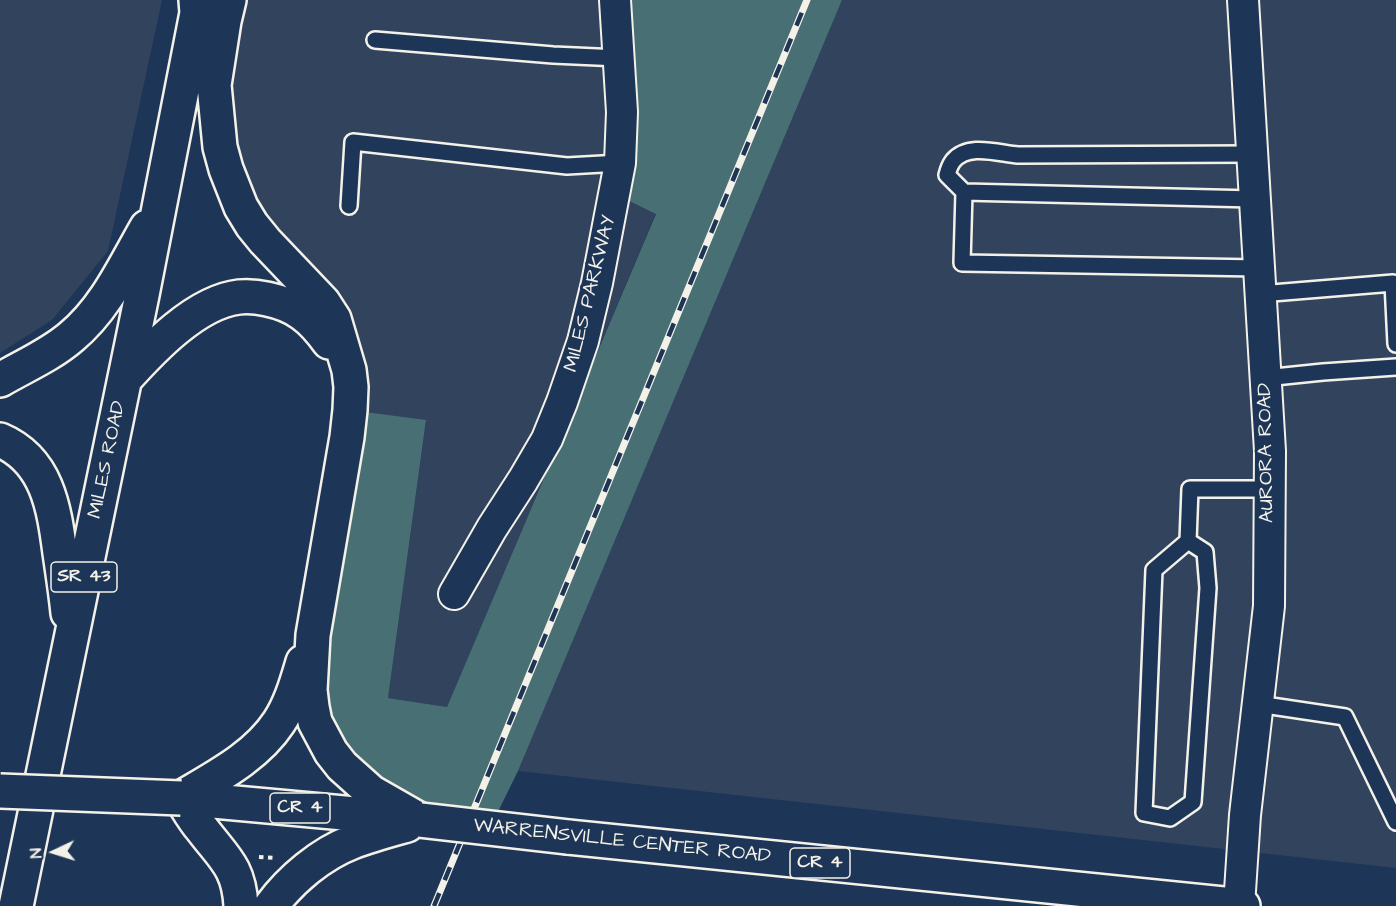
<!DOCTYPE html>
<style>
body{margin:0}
#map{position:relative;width:1396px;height:906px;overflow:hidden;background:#1d3557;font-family:"Architects Daughter",sans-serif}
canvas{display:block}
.north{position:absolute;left:24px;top:822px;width:60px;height:60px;-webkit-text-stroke:4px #1d3557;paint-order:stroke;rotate:266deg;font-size:16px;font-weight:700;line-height:24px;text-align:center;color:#f4f1e8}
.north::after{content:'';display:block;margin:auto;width:21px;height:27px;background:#f4f1e8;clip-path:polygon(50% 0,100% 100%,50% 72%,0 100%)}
</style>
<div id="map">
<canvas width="1396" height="906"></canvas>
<div class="north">N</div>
</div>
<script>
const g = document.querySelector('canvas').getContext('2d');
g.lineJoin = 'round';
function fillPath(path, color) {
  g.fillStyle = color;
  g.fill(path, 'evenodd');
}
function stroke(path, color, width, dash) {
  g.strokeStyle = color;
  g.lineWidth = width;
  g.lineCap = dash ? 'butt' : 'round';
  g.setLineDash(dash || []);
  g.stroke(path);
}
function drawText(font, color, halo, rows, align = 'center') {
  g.font = font + ' "Architects Daughter",sans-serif';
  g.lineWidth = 6;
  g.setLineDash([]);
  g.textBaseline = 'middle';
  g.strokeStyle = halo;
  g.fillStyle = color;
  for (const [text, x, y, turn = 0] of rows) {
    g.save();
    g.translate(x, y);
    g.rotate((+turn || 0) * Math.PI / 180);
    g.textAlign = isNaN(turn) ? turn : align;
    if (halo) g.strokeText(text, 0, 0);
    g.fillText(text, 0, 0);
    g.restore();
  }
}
fillPath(new Path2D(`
 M0 0H162L108 251 52 320 0 353Z
 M229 0H615L656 213 447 707 388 698 426 421 350 410 351 387 241 207 224 21Z
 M842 0H1396V868L518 771Z`), '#31435d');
fillPath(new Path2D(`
 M615 0H842L518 771 490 828 420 820 315 722 350 410 426 420 388 698 447 707 656 214 615 194Z`), '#487074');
const service = new Path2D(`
 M375 40 553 55 619 58
 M964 192 947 175C948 171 950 165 953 161 968 143 997 153 1018 155L1251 154
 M1254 199 964 192 962 263 1259 268
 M349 206 353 142 567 166 620 163
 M1260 294 1393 283 1396 344
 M1265 378 1323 372 1396 367
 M1188 541 1205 552 1208 588 1193 802 1170 818 1144 813 1154 570 1188 541 1190 489H1269
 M1258 704 1345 717 1396 822`);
const minor = new Path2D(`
 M454 594 492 528 523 480 547 439 562 402 583 341 597 283 620 163 622 112 615 0
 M1239 906 1245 815 1269 606 1270 451 1243 0`);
const primary = new Path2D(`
 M229 0 224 21 214 85 220 147 226 169 241 207 252 225 265 241 323 302 334 319 349 370 351 387 350 410 347 437 313 635 310 690 312 707 315 722 331 752 342 766 371 792 420 820
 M125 379C152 349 196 302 239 297 249 296 258 297 267 299 296 305 312 318 329 342
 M0 380C24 366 50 355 71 337 106 308 125 265 147 227
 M0 440C47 460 54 507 60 553 63 573 66 593 68 613
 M181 798 409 819
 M181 798C216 777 256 757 279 722 291 704 297 682 303 662
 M181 798C188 809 194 820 202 829 224 858 239 867 241 906
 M568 837 1243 906
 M16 906 142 295 197 13 196 0
 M271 906C291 879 321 854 352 842 370 835 389 830 407 825`);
stroke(service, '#f4f1e8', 20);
stroke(minor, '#f4f1e8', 34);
stroke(primary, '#f4f1e8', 38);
stroke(new Path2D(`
 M259 857 276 858`), '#f4f1e8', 4, [4.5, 4.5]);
stroke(service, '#1d3557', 15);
stroke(minor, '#1d3557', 30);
stroke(primary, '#1d3557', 33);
const rail = new Path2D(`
 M434 906 807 0`);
stroke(rail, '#f4f1e8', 7);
stroke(rail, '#1d3557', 4.5, [14]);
const primaryBridge = new Path2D(`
 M0 791 181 798
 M420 820 568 837`);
stroke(primaryBridge, '#f4f1e8', 38, []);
stroke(primaryBridge, '#1d3557', 33);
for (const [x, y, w] of [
 [84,577,66],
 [300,808,60],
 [820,863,60]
]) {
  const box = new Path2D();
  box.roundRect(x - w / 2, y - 15, w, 30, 4.5);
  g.fillStyle = '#1d3557';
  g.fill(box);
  stroke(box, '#f4f1e8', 1.5);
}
drawText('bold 18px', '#f4f1e8', null, [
 ["SR 43",84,577],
 ["CR 4",300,808],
 ["CR 4",820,863]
]);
drawText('20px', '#f4f1e8', '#1d3557', [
 ["MILES PARKWAY",591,294,-76],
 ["AURORA ROAD",1267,453,-91],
 ["MILES ROAD",108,460,-78],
 ["WARRENSVILLE CENTER ROAD",622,842,6]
]);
</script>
